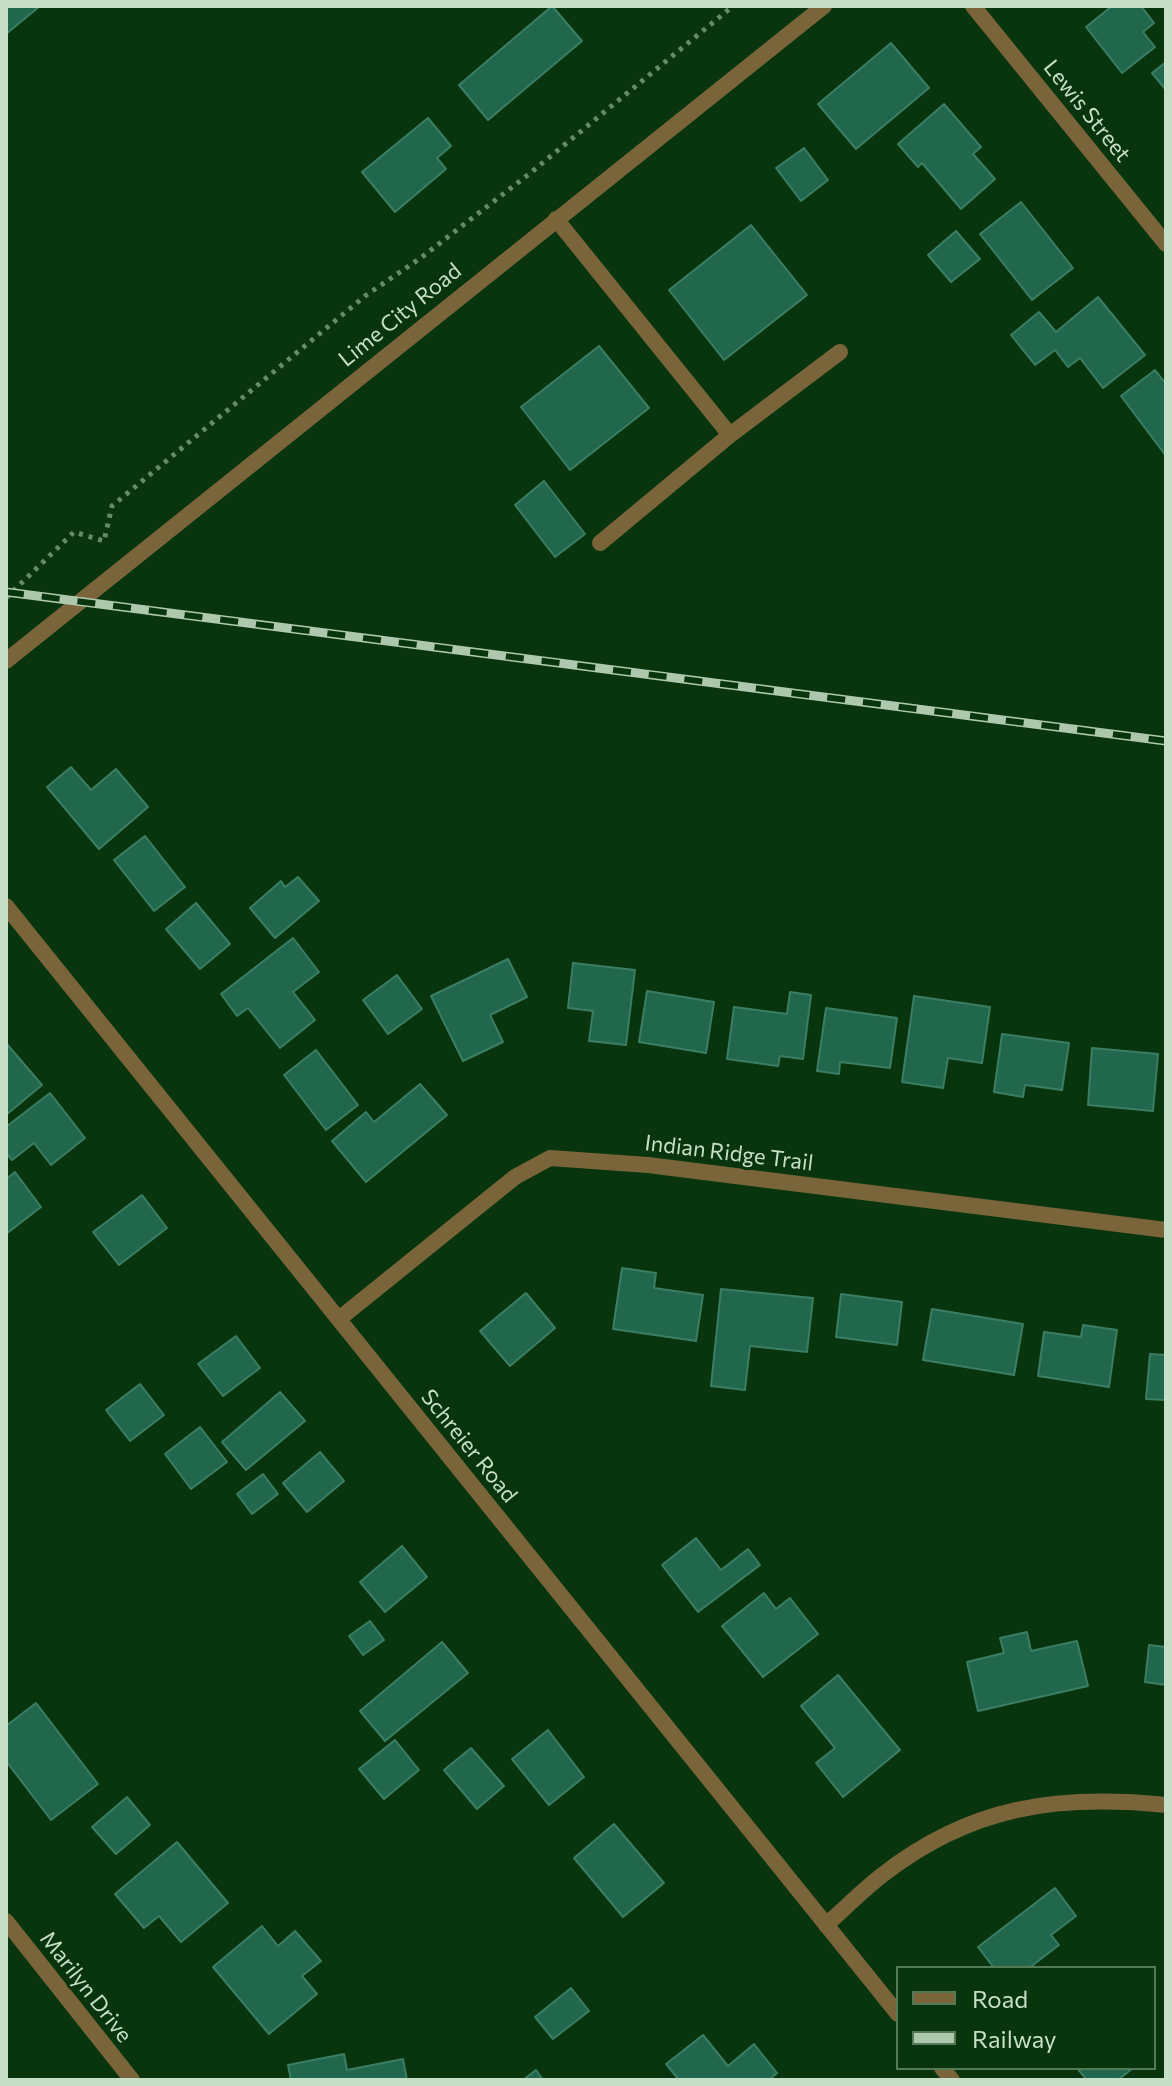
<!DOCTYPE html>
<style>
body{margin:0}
#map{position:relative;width:1172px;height:2086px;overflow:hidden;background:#08350d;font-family:Commissioner,sans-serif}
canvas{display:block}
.frame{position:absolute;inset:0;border:8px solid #c7dfc7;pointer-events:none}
.legend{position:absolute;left:896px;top:1966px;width:260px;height:104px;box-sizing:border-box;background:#08350d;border:2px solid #547957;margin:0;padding:10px 14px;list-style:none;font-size:24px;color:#c7dfc7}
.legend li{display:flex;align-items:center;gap:16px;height:40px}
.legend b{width:40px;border:2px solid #547957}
</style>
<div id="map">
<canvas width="1172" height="2086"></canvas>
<div class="frame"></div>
<ul class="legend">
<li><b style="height:10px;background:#7a653b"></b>Road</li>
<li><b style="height:10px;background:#adc8ad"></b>Railway</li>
</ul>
</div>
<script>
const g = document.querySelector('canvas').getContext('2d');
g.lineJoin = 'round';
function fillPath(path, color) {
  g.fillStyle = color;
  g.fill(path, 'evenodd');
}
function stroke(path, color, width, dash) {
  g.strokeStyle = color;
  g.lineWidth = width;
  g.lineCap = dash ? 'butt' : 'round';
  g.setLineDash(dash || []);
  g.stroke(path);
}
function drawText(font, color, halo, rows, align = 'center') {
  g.font = font + ' Commissioner,sans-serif';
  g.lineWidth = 6;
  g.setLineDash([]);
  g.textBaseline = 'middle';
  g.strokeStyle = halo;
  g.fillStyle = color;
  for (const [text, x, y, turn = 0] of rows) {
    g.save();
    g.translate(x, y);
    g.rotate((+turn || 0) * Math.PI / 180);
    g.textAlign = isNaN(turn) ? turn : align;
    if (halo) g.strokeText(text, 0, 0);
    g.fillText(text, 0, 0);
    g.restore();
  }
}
const building = new Path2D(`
 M6 6H40L6 34Z
 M552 6 582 41 488 120 459 85Z
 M1112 6H1141L1154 23 1143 32 1155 47 1122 73 1086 27Z
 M891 43 929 88 856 149 818 104Z
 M1166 62V90L1152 73Z
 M944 104 981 147 973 154 995 179 961 209 922 163 918 167 898 144Z
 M428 118 451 146 437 158 446 169 395 212 362 172Z
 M804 148 828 180 801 201 776 168Z
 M1021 202 1073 268 1032 300 980 234Z
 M751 225 807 295 724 360 669 290Z
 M956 231 980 259 951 282 928 255Z
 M1098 297 1145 355 1103 388 1080 358 1068 367 1055 350 1035 365 1011 335 1039 312 1056 332Z
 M599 346 649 408 570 470 521 407Z
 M1155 370 1166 384V456L1121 396Z
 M544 481 585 534 555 557 515 505Z
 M71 767 91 790 116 769 148 807 99 849 47 787Z
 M145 836 185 887 154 911 114 860Z
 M298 877 319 901 275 938 250 908 281 881 285 887Z
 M196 903 230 944 200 969 166 929Z
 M293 938 319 972 293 992 315 1020 280 1048 248 1008 237 1016 221 994Z
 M508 959 527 997 490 1015 503 1042 463 1061 431 996Z
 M573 963 635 970 626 1045 589 1041 593 1011 568 1008Z
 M397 975 422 1009 388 1034 363 1000Z
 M647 991 714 1002 706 1053 639 1042Z
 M790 992 811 995 803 1059 780 1056 778 1066 727 1059 734 1007 787 1014Z
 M914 996 990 1007 982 1063 948 1058 943 1088 902 1082Z
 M826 1008 897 1018 890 1068 840 1062 839 1074 817 1071Z
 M1002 1034 1069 1043 1062 1090 1025 1085 1023 1097 994 1092Z
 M6 1043 42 1085 6 1115Z
 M1092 1048 1158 1054 1153 1111 1088 1105Z
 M316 1050 358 1105 326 1130 284 1075Z
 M420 1084 447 1115 366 1182 332 1141 366 1112 374 1122Z
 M50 1093 85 1138 51 1165 34 1143 12 1160 6 1153V1127Z
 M15 1172 41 1207 6 1234V1179Z
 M142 1195 167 1228 119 1265 93 1232Z
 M622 1268 656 1273 654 1288 703 1295 696 1341 613 1329Z
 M721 1289 813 1298 807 1352 750 1346 745 1390 711 1386Z
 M526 1293 555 1328 510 1366 480 1331Z
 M841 1294 902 1302 897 1345 836 1337Z
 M932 1309 1023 1324 1014 1375 923 1360Z
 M1083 1325 1117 1330 1109 1387 1038 1376 1044 1332 1081 1337Z
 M236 1336 260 1368 223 1396 198 1364Z
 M1150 1354 1166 1355V1400L1146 1399Z
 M140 1384 164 1415 130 1441 106 1410Z
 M280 1392 305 1421 246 1470 222 1442Z
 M200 1427 227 1462 191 1489 165 1454Z
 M320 1452 344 1481 307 1512 283 1483Z
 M263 1474 278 1494 252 1514 237 1494Z
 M696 1538 721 1570 748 1549 760 1565 698 1612 662 1565Z
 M402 1546 427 1577 385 1612 360 1582Z
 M764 1593 776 1609 790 1598 818 1634 763 1677 722 1626Z
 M370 1621 384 1640 363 1655 349 1636Z
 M1027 1632 1031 1651 1077 1641 1088 1686 978 1711 967 1662 1004 1653 1000 1638Z
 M442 1642 468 1673 385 1741 360 1711Z
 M1149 1645 1166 1647V1685L1145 1682Z
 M838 1675 900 1750 843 1797 816 1763 835 1748 801 1706Z
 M36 1703 98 1784 51 1820 6 1761V1726Z
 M548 1730 584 1777 549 1805 512 1759Z
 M395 1740 419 1770 384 1799 359 1769Z
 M471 1748 504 1786 477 1809 444 1770Z
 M127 1797 150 1825 116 1854 92 1827Z
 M614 1824 664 1883 623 1917 574 1858Z
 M177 1842 228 1903 181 1942 159 1916 144 1928 115 1894Z
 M1055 1888 1076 1916 1051 1935 1059 1945 1029 1968H994L978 1947Z
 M262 1926 278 1946 295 1931 321 1961 302 1976 317 1994 269 2034 213 1967Z
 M571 1988 589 2011 553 2039 535 2017Z
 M703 2035 728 2066 754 2044 777 2073 769 2080H679L666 2064Z
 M344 2054 347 2070 403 2059 407 2080H291L288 2065Z
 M1077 2068H1133L1118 2080H1087Z
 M536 2070 543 2080H523Z`);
fillPath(building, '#21674d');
stroke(building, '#3b7e63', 2);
stroke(new Path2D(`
 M6 598 74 532 104 541 112 506 365 296 422 257 529 174 733 6`), '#678a6a', 5, [4, 6]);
stroke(new Path2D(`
 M556 219 730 435 840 352
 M600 543 730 435`), '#7a653b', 16);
stroke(new Path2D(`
 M973 6 1166 244
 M339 1319 515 1177 550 1158 648 1165 1166 1230
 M6 1921 132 2080
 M826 1925C844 1909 862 1891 881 1876 970 1806 1057 1794 1166 1805`), '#7a653b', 16);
stroke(new Path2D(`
 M6 661 824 6
 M6 906 898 2014
 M942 2068 952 2080`), '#7a653b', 16);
const rail = new Path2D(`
 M6 592 1166 741`);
stroke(rail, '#adc8ad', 9);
stroke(rail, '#08350d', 6, [18]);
drawText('22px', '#c7dfc7', '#08350d', [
 ["Lewis Street",1087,111,51],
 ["Lime City Road",400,315,-39],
 ["Indian Ridge Trail",729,1153,7],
 ["Schreier Road",469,1446,51],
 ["Marilyn Drive",86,1987,52]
]);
</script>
